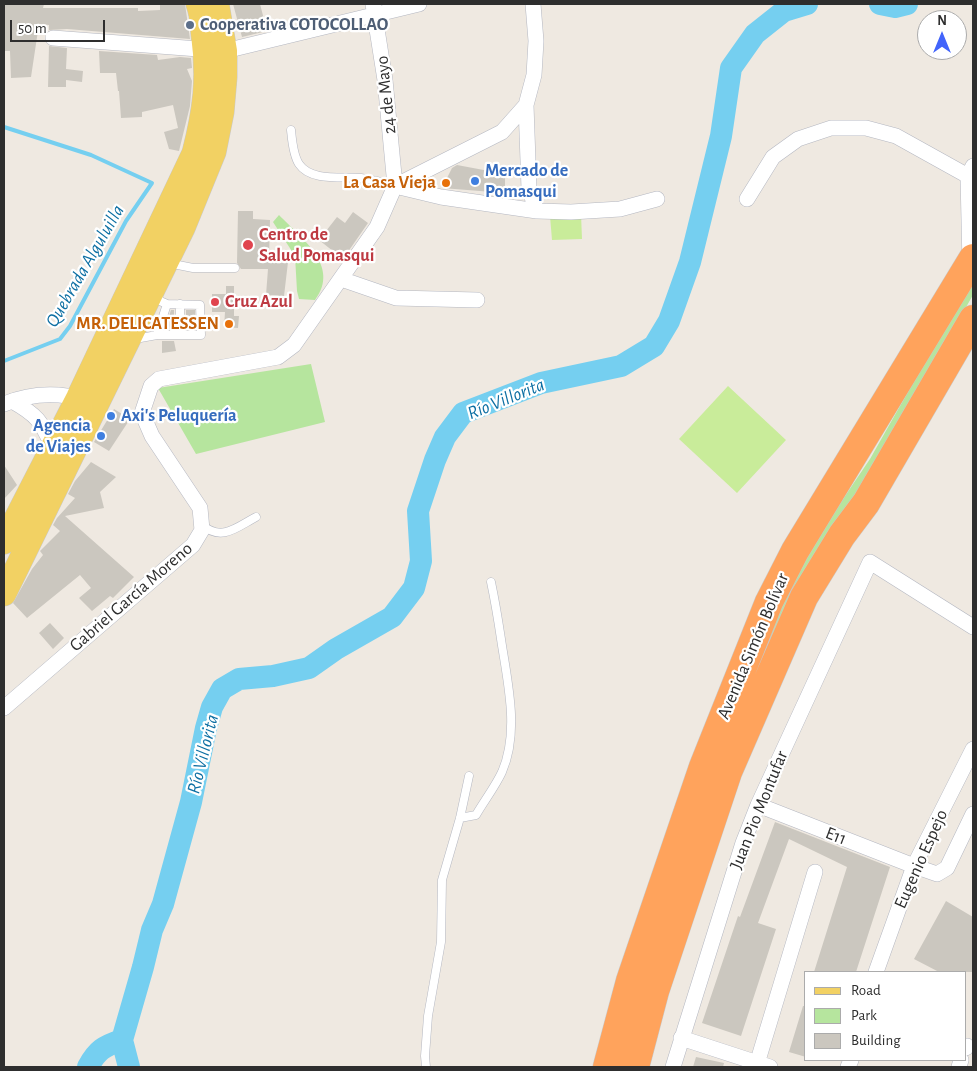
<!DOCTYPE html>
<meta charset="utf-8">
<style>
body{margin:0}
#map{position:relative;width:977px;height:1071px;overflow:hidden;background:#efe9e1;font-family:"Alegreya Sans",sans-serif}
canvas{display:block}
.frame{position:absolute;inset:0;border:5px solid #2e2e2e;pointer-events:none}
.legend{position:absolute;left:804px;top:971px;width:162px;height:90px;box-sizing:border-box;background:#fff;border:1px solid #ababab;margin:0;padding:6px 9px;list-style:none;font-size:15px;color:#2e2e2e}
.legend li{display:flex;align-items:center;gap:10px;height:25px}
.legend b{width:25px;border:1px solid #ababab}
.north{position:absolute;left:917px;top:10px;width:50px;height:50px;box-sizing:border-box;background:#fff;border:1px solid #ababab;border-radius:50%;rotate:0deg;font-size:14px;font-weight:700;line-height:20px;text-align:center;color:#2e2e2e}
.north::after{content:'';display:block;margin:auto;width:18px;height:22px;background:#4264fb;clip-path:polygon(50% 0,100% 100%,50% 72%,0 100%)}
.scale{position:absolute;left:10px;top:20px;width:95px;height:22px;box-sizing:border-box;border:2px solid #2e2e2e;border-top:0;padding-left:6px;font-size:15px;line-height:18px;white-space:nowrap;color:#2e2e2e;-webkit-text-stroke:4px #fff;paint-order:stroke}
</style>
<div id="map">
<canvas width="977" height="1071"></canvas>
<div class="frame"></div>
<ul class="legend">
<li><b style="height:6px;background:#f2d163"></b>Road</li>
<li><b style="height:14px;background:#b6e59e"></b>Park</li>
<li><b style="height:14px;background:#cbc7bf"></b>Building</li>
</ul>
<div class="north">N</div>
<div class="scale">50 m</div>
</div>
<script>
const g = document.querySelector('canvas').getContext('2d');
g.lineJoin = 'round';
function fillPath(path, color) {
  g.fillStyle = color;
  g.fill(path, 'evenodd');
}
function stroke(path, color, width, dash) {
  g.strokeStyle = color;
  g.lineWidth = width;
  g.lineCap = dash ? 'butt' : 'round';
  g.setLineDash(dash || []);
  g.stroke(path);
}
function drawText(font, color, halo, rows, align = 'center') {
  g.font = font + ' "Alegreya Sans",sans-serif';
  g.lineWidth = 4.5;
  g.setLineDash([]);
  g.textBaseline = 'middle';
  g.strokeStyle = halo;
  g.fillStyle = color;
  for (const [text, x, y, turn = 0] of rows) {
    g.save();
    g.translate(x, y);
    g.rotate((+turn || 0) * Math.PI / 180);
    g.textAlign = isNaN(turn) ? turn : align;
    if (halo) g.strokeText(text, 0, 0);
    g.fillText(text, 0, 0);
    g.restore();
  }
}
fillPath(new Path2D(`
 M279 215C301 238 341 266 315 300L299 299 297 291 295 256 273 222Z
 M973 277V295L895 431 832 532 625 1067H616L747 679 803 562 824 527 870 459Z
 M311 364 325 422 196 454 158 388Z`), '#b6e59e');
fillPath(new Path2D(`
 M581 214 582 239 552 240 550 216Z
 M728 386 786 440 737 493 679 439Z`), '#c9ec9a');
stroke(new Path2D(`
 M4 127 91 155 152 183 126 221 70 326 60 339 4 361`), '#75cff0', 4);
stroke(new Path2D(`
 M880 4 895 7 907 4
 M88 1067C97 1050 104 1046 122 1040
 M129 1067 122 1040 143 967 152 930 163 904 191 802 206 728 212 707 222 689 239 679 273 676 309 668 336 649 392 617 414 588 421 561 418 511 435 460 445 437 463 413 541 383 621 366 654 346 669 321 690 262 721 136 731 68 755 34 784 11 807 4`), '#75cff0', 22);
fillPath(new Path2D(`
 M4 4H44L43 8H138V11L160 10V4H185L190 39 67 29 49 30V25L39 24 31 77 11 78 10 51H4Z
 M233 4H260L267 31 242 37Z
 M49 46 67 48 66 69 83 71 82 82 66 80V87H48Z
 M99 51 157 55 158 60 180 57 191 58 192 68 187 69 192 81 190 106 179 151 169 149 164 132 178 128 173 105 142 112V117L121 118 119 91H118L116 73H100Z
 M457 165 505 174V193L442 188 452 168Z
 M238 211H253V219L270 220 269 261 288 262 284 296 266 295 268 269H241L237 263Z
 M353 212 368 223 343 259 319 240 337 217 345 223Z
 M226 286H234V316H239L238 328 224 327 225 312H212V294H226Z
 M171 310H174V329H165Z
 M186 310H195V329H186Z
 M162 341H174L176 351 162 353Z
 M114 409 130 419 109 451 94 442Z
 M91 462 116 477 100 492 104 508 65 516 134 577 113 598 110 596 92 611 79 598 91 588 80 575 27 618 13 603 32 569 43 555 40 551 60 531 53 525 57 518 75 498 68 494 75 481Z
 M4 465 17 485 4 499Z
 M50 623 64 638 53 649 39 633Z
 M775 822 890 867 856 972H814L847 867 789 839 758 923 776 929 741 1036 702 1023 738 916 740 917Z
 M946 901 973 917V972H939L914 959Z
 M803 1006H806V1057L789 1052Z
 M696 1057 724 1063 723 1067H693Z`), '#cbc7bf');
const lane = new Path2D(`
 M291 130C292 140 293 155 299 164 311 182 343 176 361 178 373 180 384 182 395 186
 M168 263 193 268H235
 M180 304V335
 M157 335 167 304
 M135 339 157 335H201L200 305 167 304 160 301 156 293
 M202 525C222 542 237 527 256 517
 M460 818 476 815C484 801 495 787 502 772 520 731 507 680 501 639 498 619 495 601 491 582
 M426 1067 425 1056 428 1016 441 942 442 880 460 818 469 776`);
const street = new Path2D(`
 M373 4 385 80 395 186
 M53 38 225 51 419 4
 M526 105 529 189 537 211
 M395 186 441 197 537 211 571 212 620 209 657 199
 M747 199 773 157 798 139 831 128H866L896 136 968 176
 M970 264 968 176 973 166
 M341 279 396 298 477 300
 M12 401C37 415 41 421 53 447
 M4 404C31 393 58 392 86 400
 M4 708 193 545 202 530 200 508 152 436 142 413 151 386 159 379 278 357 294 345 377 227 395 186 502 132 526 105 534 75 536 41 533 4
 M758 805 914 866 937 874 947 868 973 814
 M876 972 914 866 973 749
 M681 1038 770 1067
 M966 1048 967 1046
 M673 1067 743 843 758 805 870 562 973 627
 M756 1067 815 872
 M848 1067 851 1060
 M959 1067 961 1060`);
const primary = new Path2D(`
 M4 542 78 398 194 153C205 110 209 79 203 34 202 24 202 14 198 4
 M4 594 183 228 214 152 222 112 225 77V51L217 4`);
const highway = new Path2D(`
 M607 1067 630 981 703 767 769 602 795 551 973 258
 M635 1067 655 991 728 772 804 597 842 535 866 503 973 319`);
stroke(lane, '#b4b7c1', 9);
stroke(street, '#b4b7c1', 16);
stroke(primary, '#c9c9c9', 25);
stroke(highway, '#c9c9c9', 29);
stroke(lane, '#fff', 8);
stroke(street, '#fff', 15);
stroke(primary, '#f2d163', 24);
stroke(highway, '#ffa35c', 28);
for (const [x, y, r, color] of [
 [190,25,5,"#5c6f8a"],
 [475,181,5,"#3f7fe0"],
 [446,183,5,"#e8710a"],
 [248,245,6,"#e0444e"],
 [215,302,5,"#e0444e"],
 [229,324,5,"#e8710a"],
 [111,416,5,"#3f7fe0"],
 [101,436,5,"#3f7fe0"]
]) {
  const dot = new Path2D();
  dot.arc(x, y, r, 0, 2 * Math.PI);
  g.fillStyle = color;
  g.fill(dot);
  stroke(dot, '#fff', 2);
}
drawText('bold 18px', '#4e5e75', '#fff', [
 ["Cooperativa COTOCOLLAO",200,25]
], 'left');
drawText('18px', '#2e2e2e', '#fff', [
 ["24 de Mayo",386,95,-96],
 ["Gabriel García Moreno",131,597,-41],
 ["Avenida Simón Bolívar",753,646,-67],
 ["Juan Pio Montufar",759,810,-68],
 ["E11",836,836,21],
 ["Eugenio Espejo",921,859,-66]
]);
drawText('bold 18px', '#366cbe', '#fff', [
 ["Mercado de",485,171],
 ["Pomasqui",485,192],
 ["Axi's Peluquería",121,416],
 ["Agencia",91,426,"right"],
 ["de Viajes",91,447,"right"]
], 'left');
drawText('bold 18px', '#c56008', '#fff', [
 ["La Casa Vieja",436,183],
 ["MR. DELICATESSEN",219,324]
], 'right');
drawText('bold 18px', '#be3a42', '#fff', [
 ["Centro de",259,235],
 ["Salud Pomasqui",259,256],
 ["Cruz Azul",225,302]
], 'left');
drawText('italic 19px', '#0d6fa3', '#fff', [
 ["Quebrada Alguluilla",85,266,-60],
 ["Río Villorita",506,399,-22],
 ["Río Villorita",203,754,-76]
]);
</script>
